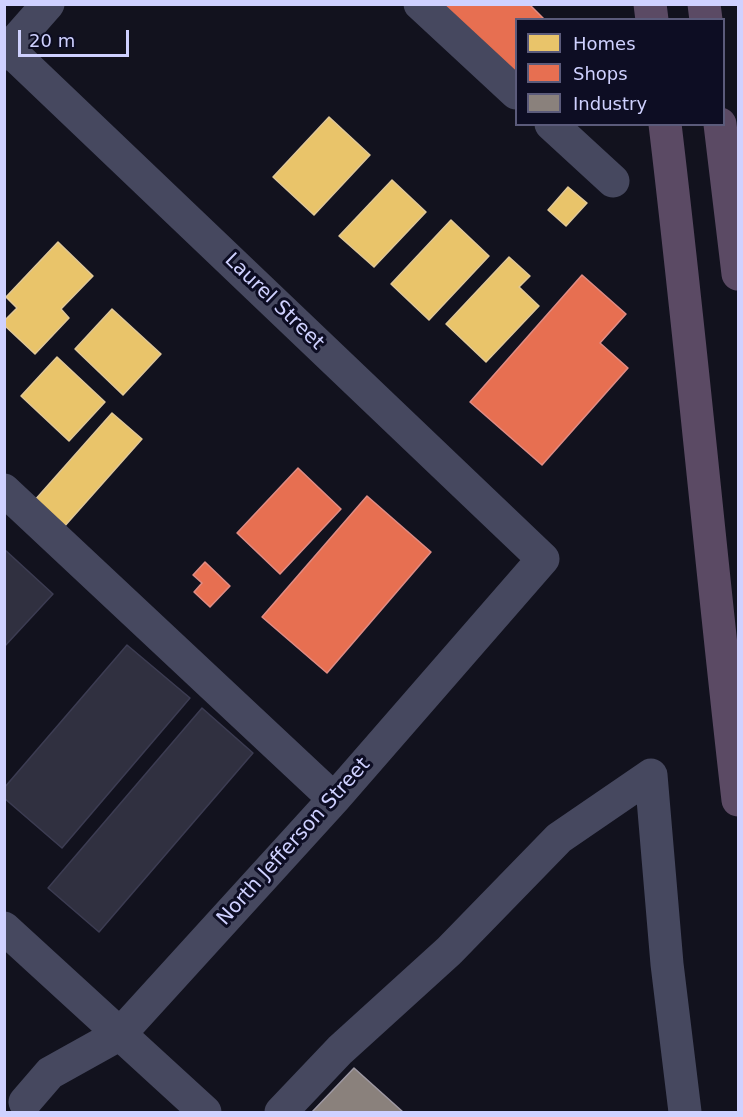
<!DOCTYPE html>
<style>
body{margin:0}
#map{position:relative;width:743px;height:1117px;overflow:hidden;background:#12121e;font-family:"DejaVu Sans",sans-serif}
canvas{display:block}
.frame{position:absolute;inset:0;border:6px solid #cfd1ff;pointer-events:none}
.legend{position:absolute;left:515px;top:18px;width:210px;height:108px;box-sizing:border-box;background:#0d0d23;border:2px solid #5b5b7b;margin:0;padding:8px 10px;list-style:none;font-size:18px;color:#cfd1ff}
.legend li{display:flex;align-items:center;gap:12px;height:30px}
.legend b{width:30px;border:2px solid #5b5b7b}
.scale{position:absolute;left:18px;top:30px;width:111px;height:27px;box-sizing:border-box;border:3px solid #cfd1ff;border-top:0;padding-left:8px;font-size:18px;line-height:21px;white-space:nowrap;color:#cfd1ff;-webkit-text-stroke:4px #0d0d23;paint-order:stroke}
</style>
<div id="map">
<canvas width="743" height="1117"></canvas>
<div class="frame"></div>
<ul class="legend">
<li><b style="height:16px;background:#e9c46a"></b>Homes</li>
<li><b style="height:16px;background:#e76f51"></b>Shops</li>
<li><b style="height:16px;background:#8a817c"></b>Industry</li>
</ul>
<div class="scale">20 m</div>
</div>
<script>
const g = document.querySelector('canvas').getContext('2d');
g.lineJoin = 'round';
function fillPath(path, color) {
  g.fillStyle = color;
  g.fill(path, 'evenodd');
}
function stroke(path, color, width, dash) {
  g.strokeStyle = color;
  g.lineWidth = width;
  g.lineCap = dash ? 'butt' : 'round';
  g.setLineDash(dash || []);
  g.stroke(path);
}
function drawText(font, color, halo, rows, align = 'center') {
  g.font = font + ' "DejaVu Sans",sans-serif';
  g.lineWidth = 6;
  g.setLineDash([]);
  g.textBaseline = 'middle';
  g.strokeStyle = halo;
  g.fillStyle = color;
  for (const [text, x, y, turn = 0] of rows) {
    g.save();
    g.translate(x, y);
    g.rotate((+turn || 0) * Math.PI / 180);
    g.textAlign = isNaN(turn) ? turn : align;
    if (halo) g.strokeText(text, 0, 0);
    g.fillText(text, 0, 0);
    g.restore();
  }
}
const homes = new Path2D(`
 M329 117 370 155 314 215 273 177Z
 M392 180 426 212 374 267 339 236Z
 M568 187 587 203 566 226 548 210Z
 M451 220 489 256 429 320 391 284Z
 M58 242 93 276 61 309 69 318 35 354 4 325V321L17 308 6 297Z
 M509 257 530 276 519 287 539 306 486 362 446 324Z
 M112 309 161 354 123 395 75 349Z
 M57 357 105 402 69 441 21 396Z
 M112 413 142 439 63 528 34 501Z`);
fillPath(homes, '#e9c46a');
stroke(homes, '#e1c897', 1.5);
const shops = new Path2D(`
 M437 4H529L545 20H516V78Z
 M582 275 626 314 600 343 628 368 542 465 470 402Z
 M298 468 341 509 280 574 237 533Z
 M367 496 431 552 327 673 262 617Z
 M205 562 230 586 210 607 194 592 202 583 193 575Z`);
fillPath(shops, '#e76f51');
stroke(shops, '#e08c85', 1.5);
const industry = new Path2D(`
 M354 1068 403 1112H312Z`);
fillPath(industry, '#8a817c');
stroke(industry, '#9f99a3', 1.5);
const building = new Path2D(`
 M4 549 53 594 4 647Z
 M127 645 190 698 62 848 4 798V788Z
 M202 708 253 753 99 932 48 888Z`);
fillPath(building, '#303040');
stroke(building, '#3c3c52', 1.5);
stroke(new Path2D(`
 M420 4 516 93
 M4 45 543 559 334 799 120 1034 50 1073 25 1102
 M4 54 48 4
 M551 124 613 181
 M4 490 334 799
 M4 928 205 1112
 M281 1112 340 1050 449 951 559 838 651 775 667 964 685 1112`), '#46485f', 33);
stroke(new Path2D(`
 M650 4 652 20
 M704 4 706 20
 M665 124C692 349 712 575 738 800
 M720 124 738 274`), '#5b4a64', 33);
drawText('20px', '#cfd1ff', '#0d0d23', [
 ["Laurel Street",274,302,44],
 ["North Jefferson Street",294,842,-48]
]);
</script>
